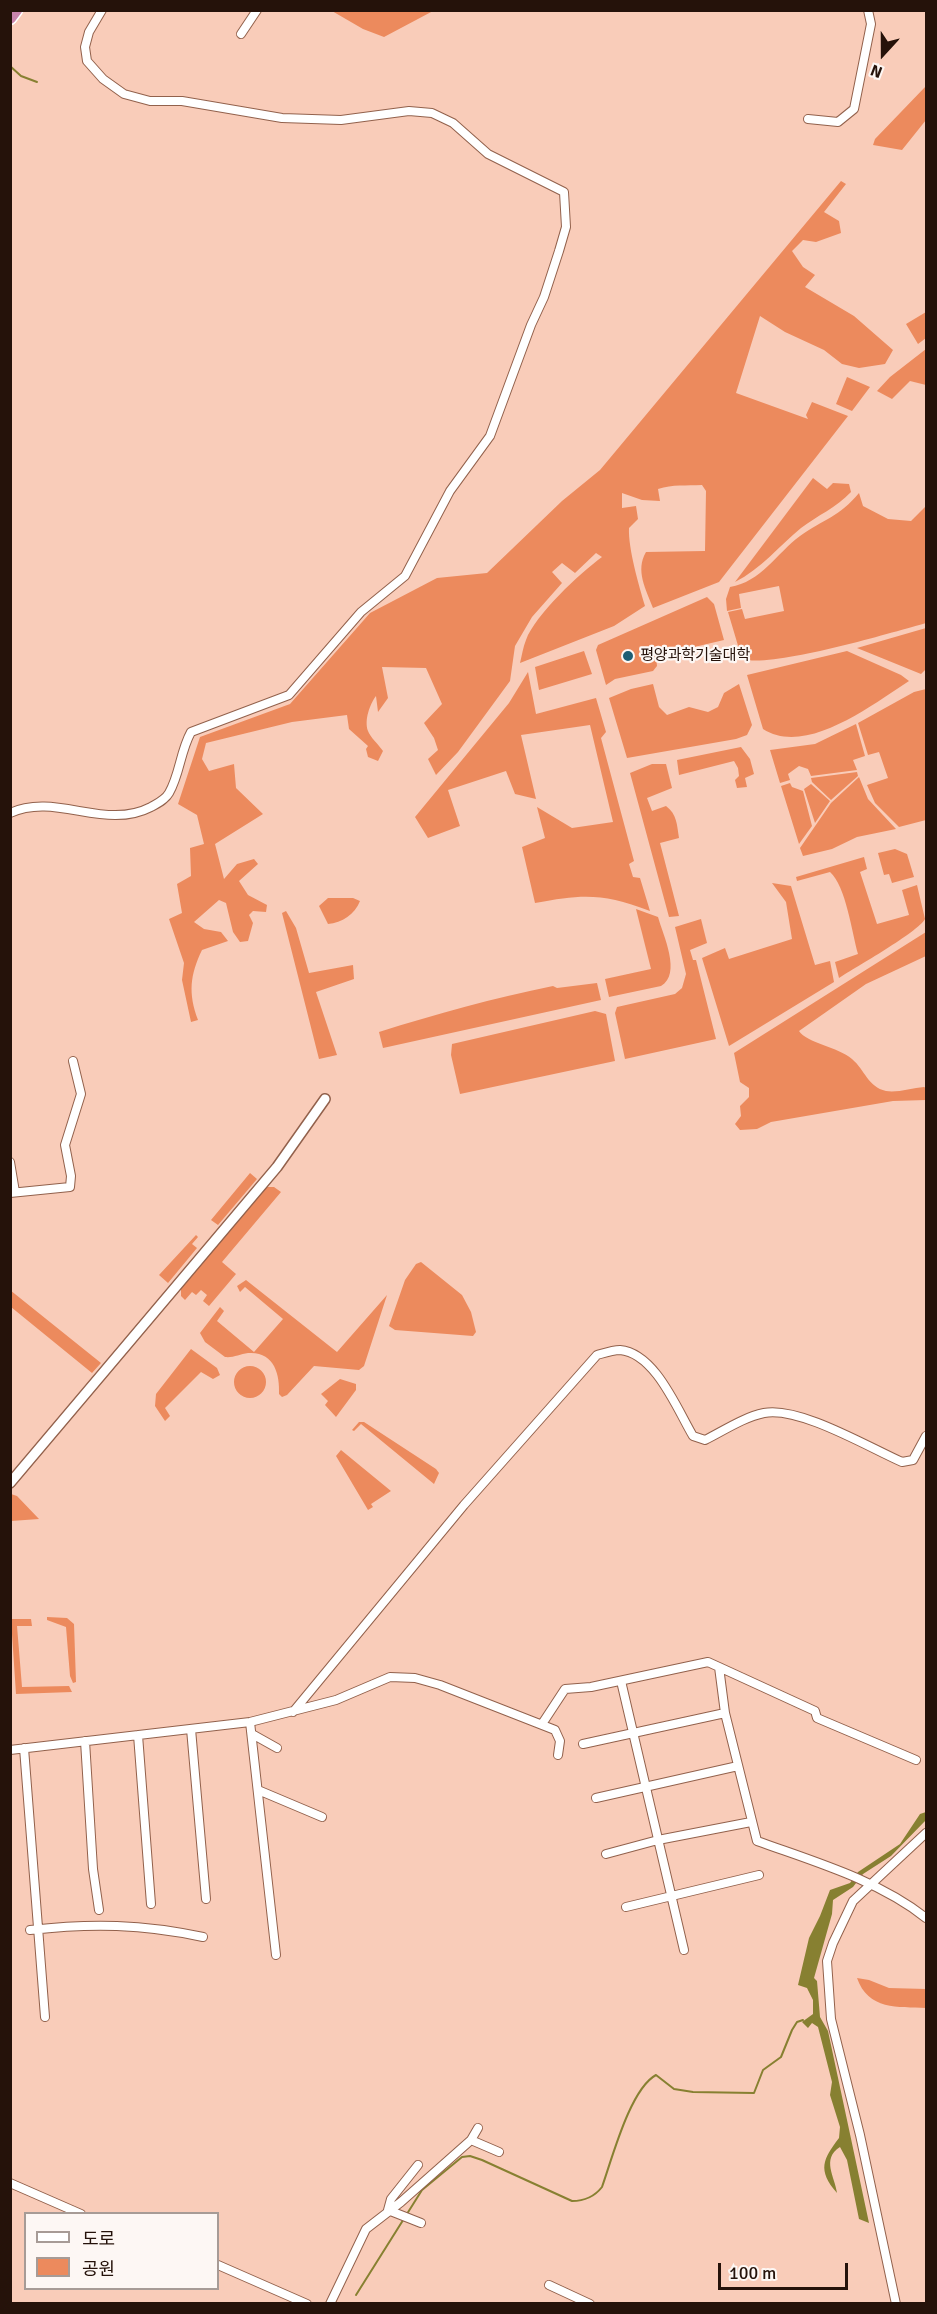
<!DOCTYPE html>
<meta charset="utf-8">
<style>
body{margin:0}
#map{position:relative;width:937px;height:2314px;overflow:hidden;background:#f9ccb9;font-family:Signika,"Noto Sans KR",sans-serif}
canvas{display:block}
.frame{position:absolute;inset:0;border:12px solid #25120a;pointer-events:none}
.legend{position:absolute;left:24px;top:2212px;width:195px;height:78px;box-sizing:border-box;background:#fdf7f4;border:2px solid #a79b96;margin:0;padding:8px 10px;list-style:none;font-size:18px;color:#25120a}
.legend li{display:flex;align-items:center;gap:12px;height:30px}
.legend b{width:30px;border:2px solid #a79b96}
.north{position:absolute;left:853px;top:24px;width:60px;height:60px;-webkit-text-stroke:4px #fdf7f4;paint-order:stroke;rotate:201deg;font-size:16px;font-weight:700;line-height:24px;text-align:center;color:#25120a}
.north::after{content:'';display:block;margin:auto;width:21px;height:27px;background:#25120a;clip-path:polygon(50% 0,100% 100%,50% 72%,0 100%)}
.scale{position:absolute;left:718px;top:2263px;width:130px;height:27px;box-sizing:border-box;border:3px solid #25120a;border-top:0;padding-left:8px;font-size:18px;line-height:21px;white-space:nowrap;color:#25120a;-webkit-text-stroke:4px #fdf7f4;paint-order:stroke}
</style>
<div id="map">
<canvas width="937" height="2314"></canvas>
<div class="frame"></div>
<ul class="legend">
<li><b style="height:8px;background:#fff"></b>도로</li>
<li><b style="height:16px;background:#ec8a5d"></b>공원</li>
</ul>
<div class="north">N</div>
<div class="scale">100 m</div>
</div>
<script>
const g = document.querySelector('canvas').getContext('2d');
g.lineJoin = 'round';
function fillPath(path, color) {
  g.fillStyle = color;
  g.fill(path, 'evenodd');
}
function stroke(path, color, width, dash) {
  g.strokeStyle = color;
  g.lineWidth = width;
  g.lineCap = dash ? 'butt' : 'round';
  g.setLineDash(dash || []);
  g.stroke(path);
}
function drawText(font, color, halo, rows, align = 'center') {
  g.font = font + ' Signika,"Noto Sans KR",sans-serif';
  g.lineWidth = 4.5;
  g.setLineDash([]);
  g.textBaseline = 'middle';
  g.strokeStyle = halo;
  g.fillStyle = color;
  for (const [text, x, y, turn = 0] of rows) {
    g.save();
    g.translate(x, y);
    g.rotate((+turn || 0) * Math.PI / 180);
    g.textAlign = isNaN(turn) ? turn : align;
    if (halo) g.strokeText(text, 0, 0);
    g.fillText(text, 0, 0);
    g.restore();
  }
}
fillPath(new Path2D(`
 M332 11H433L384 37 363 29Z
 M926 86V120L902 150 873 145 875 139Z
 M841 181 846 184 824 212 839 221 841 233 816 242 803 240 792 251 803 267 815 275 805 287 854 316 893 350 885 364 859 368 842 364 824 350 785 332 760 316 736 393 808 419 806 415 812 402 848 416 719 582 653 608C646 589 635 571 646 552L705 551 706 491 702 485C686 486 673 484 658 489L660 501 642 500 622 493V508L636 506 638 519 629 528C628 548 639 586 645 606L614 626 520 663C522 655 523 647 526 640 535 615 580 573 602 557L596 553 575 573 562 563 552 572 562 583 532 617 515 646 510 681 458 752 436 775 428 759 438 750 434 738 424 723 442 704 426 668 382 667 388 698 378 712 376 696C370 704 364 720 368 731 370 737 379 745 383 751L378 761 368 757 366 749 368 746 349 729 347 715 292 722 206 743 202 759 209 771 234 764 236 788 263 814 215 844 224 879 237 864 254 859 258 864 239 881 248 895 267 905 266 912 253 911 249 915 253 923 248 941 240 942 233 932 226 903 219 900 194 922 204 929 221 932 228 941 202 950C190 975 188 993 198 1020L191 1022 182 980 184 963 169 919 182 913 177 884 191 876 190 848 204 844 197 815 178 804 200 737 290 704 370 613 437 578 487 573 562 501 600 470Z
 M926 312V338L918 344 906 324Z
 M926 349V385L910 381 892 399 877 391 890 377Z
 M847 377 870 387 852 411 836 404Z
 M813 478 827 489 833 483 849 484 851 492C836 508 818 515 801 528 779 546 761 569 735 582Z
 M859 493 863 506 888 519 911 521 926 506V623C890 633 774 668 742 659L728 612 742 609 745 619 784 611 779 586 739 594 741 608 727 611 726 599 730 587C761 582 777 553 800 536 824 519 839 517 859 493Z
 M707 597 714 604 724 640 656 656 657 666 653 671 615 679 606 685 596 650 598 645Z
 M926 628V669L921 674 857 648Z
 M584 651 592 674 539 690 535 667Z
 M847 651 901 675 909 681C873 704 806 757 763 729L747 675Z
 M528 672 536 714 596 698 606 732 601 738 634 861 629 864 633 877 640 878 650 911C603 893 583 894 535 903L522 847 545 838 537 807 572 828 613 822 590 725 521 735 536 799 515 794 506 771 448 790 460 826 428 838 415 817 509 703Z
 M653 684 659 707 667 715 689 707 708 712 718 707 724 693 739 684 752 725 747 735 736 739 627 758 609 698 631 689Z
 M926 689V820L899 827 875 803 867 785 888 778 879 752 868 755 858 723 914 692Z
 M856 724 865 756 853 760 857 770 811 776 808 769 799 766 788 774 790 780 780 783 770 750 815 744Z
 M741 747 750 759 754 774 745 778 747 787 737 788 735 780 739 776 738 768 734 761 679 775 677 760Z
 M652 764H666L672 788 647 798 652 811 666 806C677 814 677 825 679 838L660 843 679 916 669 917 630 773Z
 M857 772 858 776 831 800 812 782 811 778Z
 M859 777 868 799 896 829 857 837 832 849 803 856 800 848 831 803Z
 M790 783 792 787 803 791 812 826 799 844 781 786Z
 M811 784 830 801 815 823 804 789Z
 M895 849 907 854 914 877 892 883 889 874 884 875 878 853Z
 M864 857 867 869 860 872 877 924 909 915 902 890 917 885 925 919C918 932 856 967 839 978L835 962 858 954C852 933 846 886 830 872L797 881 796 877Z
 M772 883 791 886 815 965 830 961 834 982 729 1046 702 958 725 948 729 959 792 939 786 902Z
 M328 898H353L360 901C355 914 342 923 328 924L319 906Z
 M636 909 658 917C663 935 682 974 661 986L609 997 605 979 651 969Z
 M286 911 296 928 309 973 353 965 354 979 316 992 337 1055 319 1059 282 913Z
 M701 919 707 943 690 950 693 960H696L716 1039 625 1059 615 1013 617 1007 675 994 682 988 686 974 675 927Z
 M926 932V956L866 984 799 1031C807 1043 838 1047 852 1059 865 1070 868 1087 886 1091 897 1093 912 1088 924 1087L926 1088V1100L893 1101 771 1122 757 1129 740 1130 735 1124 741 1116 740 1106 749 1097V1088L740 1082 734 1053Z
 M597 983 601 1000 383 1048 379 1032C436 1014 494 998 553 986L557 988Z
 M595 1011 606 1014 615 1061 460 1094 451 1055 452 1044Z
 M250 1173 257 1179 218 1225 211 1220Z
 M265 1187H274L281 1192 222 1262 236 1274 209 1306 203 1301 207 1295 201 1290 196 1295 192 1292 185 1300 181 1296V1288Z
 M196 1235 198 1237 192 1244 197 1248 168 1283 159 1275Z
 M421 1262 462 1295 471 1312 476 1332 473 1336 395 1330 389 1326 405 1280 416 1264Z
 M246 1280 337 1352 387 1295 364 1366 359 1370 314 1366 287 1395 282 1397 279 1394C280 1374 274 1351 248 1353 240 1354 233 1358 225 1357L205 1342 200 1333 220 1307 224 1311 217 1321 254 1352 283 1319 245 1287 240 1292 237 1286Z
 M10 1290 101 1363 92 1373 11 1307Z
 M191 1349 217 1368 220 1375 213 1379 201 1372 165 1408 170 1416 165 1421 155 1406 156 1394Z
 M234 1382a16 16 0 1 1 32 0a16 16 0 1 1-32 0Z
 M340 1379 356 1384V1390L336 1417 325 1405 328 1401 321 1394Z
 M359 1422H364L436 1469 439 1473 434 1484 361 1424 354 1431 352 1430Z
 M341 1450 391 1491 371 1504 373 1507 368 1510 336 1456Z
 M11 1494 17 1496 39 1519 11 1521Z
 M47 1617 67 1618 74 1624 76 1682 73 1683 70 1676 66 1627 47 1620Z
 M11 1619H31L32 1626H17L22 1687 69 1686 72 1692 16 1694Z
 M857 1978 869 1980 889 1988 926 1989V2008C898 2007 868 2010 857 1978Z`), '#ec8a5d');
fillPath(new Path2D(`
 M926 1812V1820L891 1856 863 1874 853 1887 833 1900 832 1914 814 1978 817 1981 820 2017 828 2031 869 2223 859 2219 847 2160 840 2147C821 2159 835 2177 837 2193 817 2170 823 2159 839 2138L840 2127 830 2095 832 2082 818 2027 812 2023 808 2028 802 2022 813 2014V2000L807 1988 798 1985 809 1938 820 1916 830 1890 850 1883 858 1872 900 1844 920 1814Z`), '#878031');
stroke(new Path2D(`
 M10 66 21 76 37 82
 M356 2295 422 2190 462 2157 470 2156 482 2160 572 2201C584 2201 595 2196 602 2187 612 2159 630 2089 656 2075L674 2089 693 2092 754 2093 763 2070 781 2057 792 2030 797 2022 803 2020`), '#878031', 2);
const minor = new Path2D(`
 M241 34 257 10
 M808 119 838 122 854 109 871 24 868 10
 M10 813C56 792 105 831 151 807 158 803 165 800 169 793 180 774 180 752 191 732L289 695 361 612 405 576 450 491 490 436 531 325 544 297 559 251 566 227 564 192 488 154 453 123 432 113 409 111 341 120 282 118 182 101H150L124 94 103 79 87 61 85 47 89 32 102 10
 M10 1162 15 1192
 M10 1193 70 1187 71 1176 65 1145 81 1094 73 1061
 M719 1667 815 1711 817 1718 916 1760
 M621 1681 684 1950
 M293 1712 464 1505 597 1355C604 1353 613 1350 620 1350 655 1353 677 1409 693 1436L705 1440C723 1431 744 1417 764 1413 799 1406 868 1447 902 1462L913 1460 926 1436
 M250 1722 276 1955
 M542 1724 565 1689 591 1687 708 1662 719 1667 725 1713 757 1841C815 1862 878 1880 926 1918
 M191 1729 206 1899
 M252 1734 277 1748
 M138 1735 151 1904
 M85 1741 93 1869 99 1910
 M583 1744 725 1713
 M24 1748 45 2017
 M10 1750 250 1722 336 1700 390 1677 415 1678 440 1685 555 1730 560 1741 558 1755
 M258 1790 322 1817
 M596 1798 738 1766
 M606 1854 658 1840 751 1822
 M626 1907 759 1875
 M30 1930C92 1923 142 1924 203 1937
 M471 2140 478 2128
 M418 2165 391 2199 388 2210 421 2223
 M10 2183 81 2214
 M218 2265 307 2304
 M549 2285 590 2304
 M330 2304 366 2229 401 2202 471 2140 499 2152
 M896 2304 860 2135 831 2019 827 1961 833 1943 853 1901 926 1833`);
const tertiary = new Path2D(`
 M10 1483 277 1167 325 1099`);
const trunk = new Path2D(`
 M10 18 16 10`);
stroke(minor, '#92614c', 10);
stroke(tertiary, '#92614c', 12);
stroke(trunk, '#fff', 15);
stroke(minor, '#fff', 8);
stroke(tertiary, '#fff', 9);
stroke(trunk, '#c884ac', 12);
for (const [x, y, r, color] of [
 [628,656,6,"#1e5e74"]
]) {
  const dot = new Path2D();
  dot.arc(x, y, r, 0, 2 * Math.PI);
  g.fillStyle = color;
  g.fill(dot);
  stroke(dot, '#fdf7f4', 2);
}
drawText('15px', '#25120a', '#fdf7f4', [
 ["평양과학기술대학",640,656]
], 'left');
</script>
